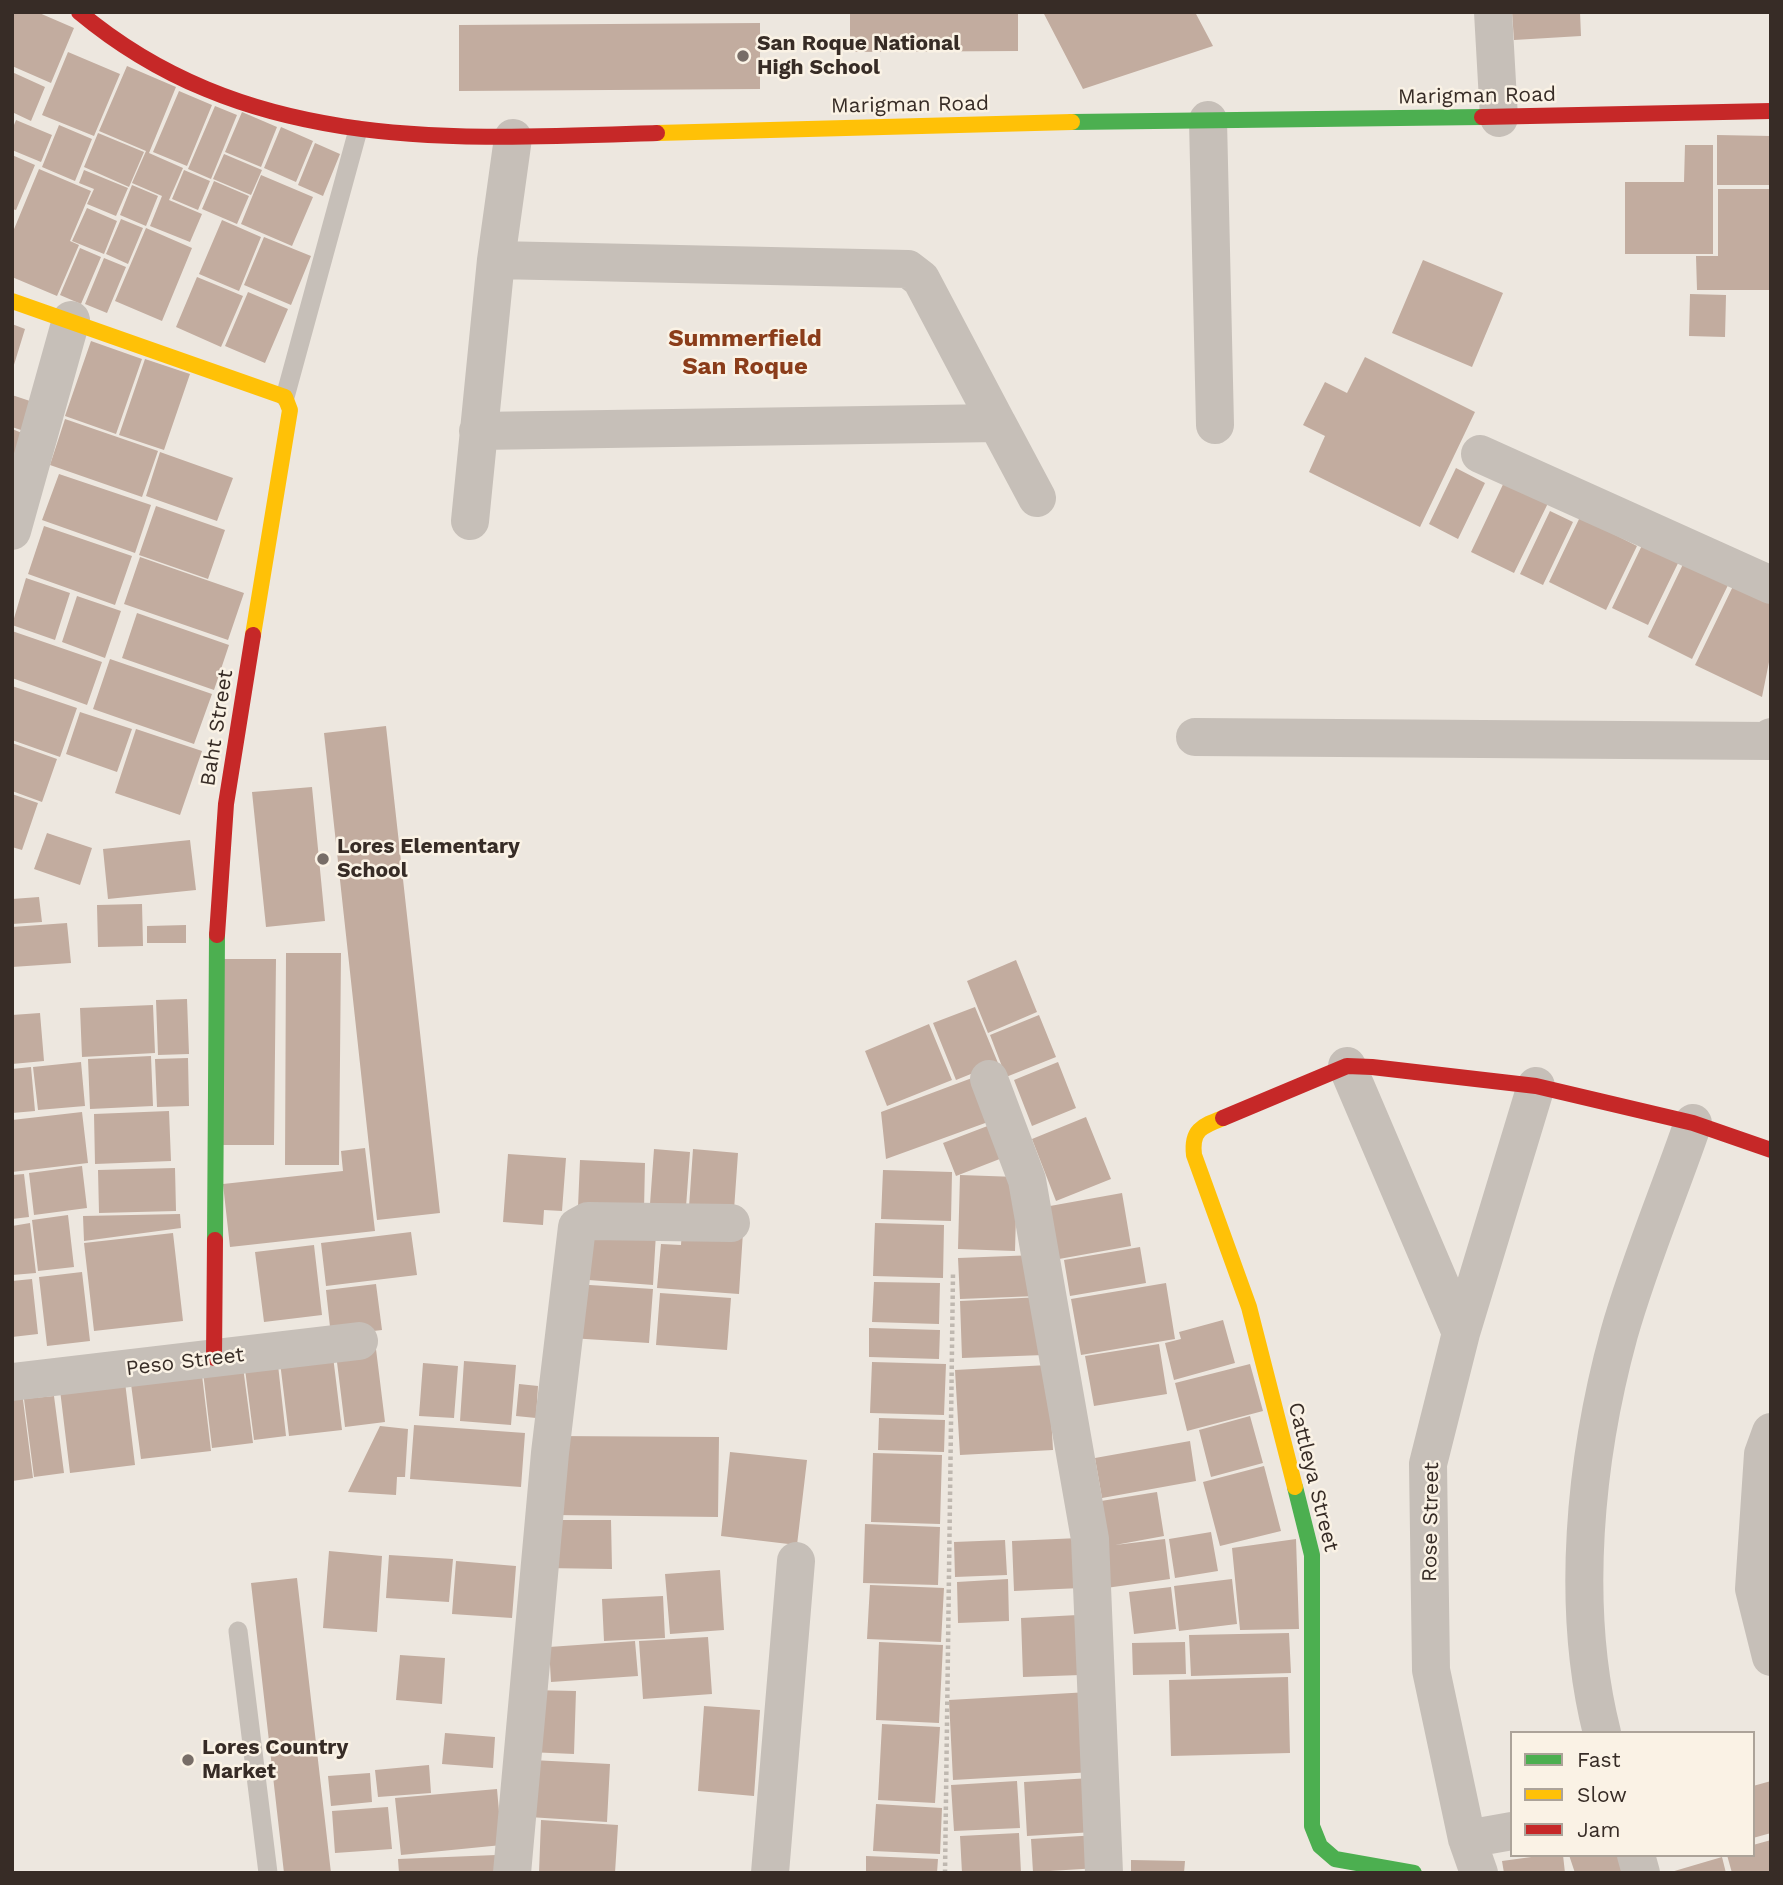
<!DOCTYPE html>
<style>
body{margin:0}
#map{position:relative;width:1783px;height:1885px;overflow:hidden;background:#ede7df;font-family:"Work Sans",sans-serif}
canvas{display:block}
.frame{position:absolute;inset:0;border:14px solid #372c26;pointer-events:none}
.legend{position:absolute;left:1510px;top:1731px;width:245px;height:126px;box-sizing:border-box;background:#faf2e5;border:2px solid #aca399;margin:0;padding:9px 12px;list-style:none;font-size:21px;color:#372c26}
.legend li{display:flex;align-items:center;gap:14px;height:35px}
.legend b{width:35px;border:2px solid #aca399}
</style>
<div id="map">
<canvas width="1783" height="1885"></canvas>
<div class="frame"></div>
<ul class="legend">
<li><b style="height:9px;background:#4caf50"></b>Fast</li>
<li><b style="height:9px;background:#ffc107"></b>Slow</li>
<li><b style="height:9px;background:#c62828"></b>Jam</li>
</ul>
</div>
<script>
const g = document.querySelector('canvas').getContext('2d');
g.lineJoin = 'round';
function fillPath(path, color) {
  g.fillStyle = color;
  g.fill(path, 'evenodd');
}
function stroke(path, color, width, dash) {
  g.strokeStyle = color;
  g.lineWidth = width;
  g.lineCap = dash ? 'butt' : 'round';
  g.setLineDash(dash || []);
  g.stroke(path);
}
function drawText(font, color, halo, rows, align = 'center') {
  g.font = font + ' "Work Sans",sans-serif';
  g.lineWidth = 5;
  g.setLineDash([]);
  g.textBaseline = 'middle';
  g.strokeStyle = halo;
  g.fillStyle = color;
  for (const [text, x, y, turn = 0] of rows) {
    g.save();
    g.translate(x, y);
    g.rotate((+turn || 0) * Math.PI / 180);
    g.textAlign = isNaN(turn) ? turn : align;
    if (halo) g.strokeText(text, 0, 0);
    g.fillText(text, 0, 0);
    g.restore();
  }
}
fillPath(new Path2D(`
 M12 12H37L74 28 51 83 12 66Z
 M850 12H1018V51L850 52Z
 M1043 12H1195L1213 46 1083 89Z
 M1512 12H1580L1581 36 1514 40Z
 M760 23V89L459 91V25Z
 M68 52 120 74 94 136 42 115Z
 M127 66 176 87 149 153 183 168 169 200 202 214 190 242 150 226 162 196 132 183 146 151 99 131Z
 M12 72 45 87 31 121 12 112Z
 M179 91 212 105 187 166 153 152Z
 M215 106 237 115 211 179 188 169Z
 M242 112 277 127 261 167 225 152Z
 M16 120 52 135 41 162 12 150V130Z
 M59 125 92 139 75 181 42 167Z
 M281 127 313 141 296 182 264 168Z
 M98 133 144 152 129 187 84 167Z
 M1717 135 1771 136V185H1717Z
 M315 143 340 154 323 196 298 185Z
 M1685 145H1713V254H1625V182H1684Z
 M224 154 262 170 251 195 213 179Z
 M12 155 35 165 16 210 12 209Z
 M39 169 91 191 70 241 79 245 57 296 12 277V234Z
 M84 170 128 188 116 216 87 204 94 189 79 183Z
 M184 170 210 181 198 210 172 199Z
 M261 175 313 197 292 246 241 224Z
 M214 181 249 196 237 224 202 209Z
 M132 185 158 196 146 226 120 215Z
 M1718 189H1771V290H1697L1696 256H1718Z
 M87 208 117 221 104 254 72 241Z
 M121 219 143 228 128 264 106 254Z
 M222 220 261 237 239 291 199 274Z
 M146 228 192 248 162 321 115 301Z
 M264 237 311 256 291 305 244 285Z
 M80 248 101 257 81 304 60 295Z
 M104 258 126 267 107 313 85 304Z
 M1423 260 1503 293 1472 367 1392 333Z
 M197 277 243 296 221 347 176 327Z
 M248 292 288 309 265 363 225 346Z
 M1690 294 1726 295 1725 337 1689 336Z
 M12 324 25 329 13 368H12Z
 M91 341 142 359 116 434 65 416Z
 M1365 357 1475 412 1420 527 1309 472 1325 436 1303 425 1325 382 1347 393Z
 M145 359 190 374 164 450 119 435Z
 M12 395 33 402 24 431 12 427Z
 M65 419 158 451 142 497 50 465Z
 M12 429 22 433 12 463Z
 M160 452 233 478 217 521 146 496Z
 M1456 468 1485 483 1458 539 1429 524Z
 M59 474 151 505 135 553 42 520Z
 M1507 476 1551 497 1514 573 1471 552Z
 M156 506 225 530 208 579 139 555Z
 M1550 511 1573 522 1543 585 1520 574Z
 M1580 517 1637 546 1606 610 1549 582Z
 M44 526 132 556 115 605 28 574Z
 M1646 537 1682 555 1648 625 1612 608Z
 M140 557 244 593 228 640 124 604Z
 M1686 558 1731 579 1692 659 1648 637Z
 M26 578 70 593 55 640 12 625Z
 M1736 580 1771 597V652L1762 697 1695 665Z
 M77 596 121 611 105 658 62 642Z
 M137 613 229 645 214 690 122 658Z
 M12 631 102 662 87 705 12 678Z
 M110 659 212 694 194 744 93 709Z
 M12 686 77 708 60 757 12 740Z
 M80 712 132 729 117 772 66 754Z
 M386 726 440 1213 377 1220 324 733Z
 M136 729 202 751 180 815 115 793Z
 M12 743 57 759 42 802 12 791Z
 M312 787 325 921 266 927 252 792Z
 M12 794 38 803 22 850 12 847Z
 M47 833 92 848 80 885 34 869Z
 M190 840 196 890 108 899 103 849Z
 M39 897 42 922 12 924V899Z
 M142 904 143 946 98 947 97 905Z
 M67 923 71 963 12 967V927Z
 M186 925V943H147V926Z
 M286 953H341L339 1165H285Z
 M219 959H276L274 1145H218Z
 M1016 960 1037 1012 988 1033 967 981Z
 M187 999 189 1054 158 1055 156 1000Z
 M153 1005 155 1053 82 1057 80 1008Z
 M975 1007 998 1063 956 1080 933 1023Z
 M40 1013 44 1061 12 1064V1015Z
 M1039 1015 1056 1057 1006 1077 990 1035Z
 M929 1024 952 1080 887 1106 865 1051Z
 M151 1056 153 1106 90 1109 88 1059Z
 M188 1058 189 1106 157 1107 155 1059Z
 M81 1062 85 1106 38 1110 33 1067Z
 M1058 1062 1076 1108 1032 1126 1014 1080Z
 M31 1067 35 1111 12 1113V1069Z
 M972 1078 988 1122 886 1159 881 1112Z
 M169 1111 171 1161 95 1164 94 1114Z
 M82 1112 88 1163 12 1172V1120Z
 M1086 1117 1111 1179 1056 1201 1032 1139Z
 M998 1122 1010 1155 956 1176 943 1143Z
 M365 1148 375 1231 230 1247 223 1184 343 1171 341 1151Z
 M654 1149 690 1152 686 1207 650 1204Z
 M693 1149 738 1153 734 1210 689 1207Z
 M508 1154 566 1158 562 1211 544 1210 543 1225 503 1222Z
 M580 1160 645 1163 644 1210 578 1207Z
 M82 1166 87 1208 34 1215 29 1173Z
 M175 1168 176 1211 99 1213 98 1170Z
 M883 1170 952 1172 951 1221 881 1219Z
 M24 1174 29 1217 12 1219V1175Z
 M960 1175 1017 1177 1015 1251 958 1249Z
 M1122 1193 1131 1246 1059 1259 1050 1206Z
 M180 1214 181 1228 84 1241 83 1216Z
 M68 1215 74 1267 38 1271 32 1220Z
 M30 1223 36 1273 12 1275V1226Z
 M875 1223 944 1225 943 1278 873 1276Z
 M579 1227 656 1233 653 1285 576 1279Z
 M682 1228 743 1232 739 1294 657 1288 661 1244 681 1245Z
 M411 1232 417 1275 326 1286 321 1243Z
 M173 1233 183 1321 94 1331 84 1243Z
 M314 1245 322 1315 264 1322 255 1252Z
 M1140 1247 1146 1283 1070 1296 1064 1260Z
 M1036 1255 1037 1296 960 1299 958 1258Z
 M82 1272 90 1341 47 1346 39 1277Z
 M32 1279 38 1334 12 1337V1281Z
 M874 1282 940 1283 939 1324 872 1322Z
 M1166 1283 1175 1339 1081 1355 1071 1299Z
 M376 1284 382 1330 331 1336 326 1290Z
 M574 1284 653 1289 649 1343 570 1338Z
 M660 1293 731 1298 727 1350 656 1345Z
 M1042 1297 1044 1355 962 1358 960 1301Z
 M1223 1320 1235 1363 1174 1380 1165 1343 1181 1339 1179 1332Z
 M869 1328 940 1330 939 1359 869 1357Z
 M375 1341 385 1422 345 1427 335 1346Z
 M1159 1344 1167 1394 1094 1406 1085 1356Z
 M332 1348 342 1430 289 1436 279 1354Z
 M464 1361 516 1365 511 1425 460 1421Z
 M872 1362 946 1364 944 1415 870 1413Z
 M423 1363 458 1366 454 1418 419 1416Z
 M1250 1364 1263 1411 1187 1431 1175 1383Z
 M278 1365 286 1436 254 1440 245 1369Z
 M1048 1365 1053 1450 960 1455 955 1370Z
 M243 1367 253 1443 212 1448 203 1372Z
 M202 1375 211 1451 141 1459 131 1384Z
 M125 1382 135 1465 70 1473 60 1390Z
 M519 1384 538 1386 536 1418 516 1416Z
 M22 1392 33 1478 12 1481V1393Z
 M54 1396 64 1473 34 1477 24 1399Z
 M1250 1416 1263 1463 1211 1477 1199 1430Z
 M879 1418 945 1420 944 1452 878 1450Z
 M414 1425 525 1433 521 1487 410 1479Z
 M380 1426 408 1429 405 1477H397L396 1495 348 1492Z
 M554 1436 719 1437 718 1517 554 1515Z
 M1190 1441 1196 1481 1102 1498 1095 1458Z
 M730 1452 807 1460 797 1545 721 1536Z
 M873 1453 942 1455 940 1524 871 1522Z
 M1264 1466 1281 1531 1220 1546 1203 1482Z
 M1157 1492 1164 1536 1115 1545 1165 1539 1170 1579 1106 1588 1101 1501Z
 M544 1520H611L612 1569 544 1568Z
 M865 1524 940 1527 938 1585 863 1583Z
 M1211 1532 1218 1571 1175 1578 1169 1539Z
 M1079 1538 1081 1588 1014 1591 1012 1541Z
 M1296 1539 1299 1629 1240 1630 1232 1548Z
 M1005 1540 1007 1575 955 1577 954 1542Z
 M329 1551 382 1556 377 1632 323 1628Z
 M389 1555 453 1559 449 1602 386 1598Z
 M456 1561 516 1566 512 1618 452 1614Z
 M720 1570 724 1630 670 1634 665 1574Z
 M297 1578 331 1873H284L251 1583Z
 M1008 1579 1009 1621 958 1623 957 1582Z
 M1232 1579 1237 1624 1179 1631 1174 1586Z
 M870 1585 944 1588 941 1642 867 1639Z
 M1171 1587 1176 1629 1134 1634 1129 1592Z
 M663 1596 665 1638 604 1641 602 1599Z
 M1078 1615 1081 1675 1023 1677 1021 1618Z
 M1289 1633 1291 1673 1191 1676 1189 1635Z
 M708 1637 712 1694 643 1699 639 1641Z
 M635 1641 638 1676 551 1682 549 1647Z
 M879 1642 943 1645 939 1723 876 1720Z
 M1185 1642 1186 1674 1133 1675 1132 1643Z
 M400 1655 445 1658 442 1704 396 1700Z
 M1288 1677 1290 1753 1171 1756 1169 1680Z
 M530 1690 576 1691 574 1754 528 1752Z
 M1089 1692 1093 1772 953 1780 949 1700Z
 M704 1706 760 1710 754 1796 698 1791Z
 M882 1724 940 1727 935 1803 878 1800Z
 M445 1733 495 1737 493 1768 442 1764Z
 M532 1760 610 1764 607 1822 529 1817Z
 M429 1765 431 1793 378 1797 375 1770Z
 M370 1773 372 1802 331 1806 328 1776Z
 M1091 1778 1094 1832 1027 1836 1024 1782Z
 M1017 1781 1020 1828 954 1831 951 1785Z
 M1771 1781V1833L1753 1838V1786Z
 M497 1789 502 1845 401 1855 395 1798Z
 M876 1804 942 1808 940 1854 873 1851Z
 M388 1807 392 1849 335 1853 332 1811Z
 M541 1820 618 1825 615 1873H539Z
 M1019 1833 1021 1873H962L960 1836Z
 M1098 1835 1099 1868 1033 1872 1031 1839Z
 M1771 1840V1873H1732L1727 1855H1753V1845Z
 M496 1855V1873H399L398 1859Z
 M1546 1855H1563L1565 1873H1504L1502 1861Z
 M1569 1855H1618L1623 1873H1575Z
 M866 1856 938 1859 937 1873H866Z
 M1722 1857 1726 1873H1671V1872Z
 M1131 1860 1185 1861 1184 1873H1131Z`), '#c2ac9f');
stroke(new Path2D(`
 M945 1873 953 1273`), '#bfb8b0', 4.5, [3.5, 3.5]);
stroke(new Path2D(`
 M285 397 358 130
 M238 1631 268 1873`), '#c6bfb8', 19);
stroke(new Path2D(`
 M1493 12 1499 118
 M1208 120 1215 425
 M997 423 1037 498
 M478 431 997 423 921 279 908 269 496 260
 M1480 454 1771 585
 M470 521 496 260 513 138
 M12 531 71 320
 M1195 737 1770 741 1771 737
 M1347 1066 1461 1333
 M989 1079 1027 1180 1090 1539 1104 1873
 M12 1382 359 1341
 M1771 1432 1763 1454 1754 1589 1771 1657
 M1602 1733C1570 1607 1585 1458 1619 1334 1639 1263 1669 1193 1693 1123
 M1467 1839 1512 1831
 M1636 1855 1641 1873
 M512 1873 550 1453 577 1227 588 1221 731 1223
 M770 1873 796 1561
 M1479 1873 1467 1839 1431 1670 1428 1464 1461 1333 1536 1086`), '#c6bfb8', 38);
stroke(new Path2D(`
 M1072 122 1482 117
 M215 1240 217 935
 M1295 1487 1312 1555V1826L1320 1846 1335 1859 1414 1873`), '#4caf50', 16);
stroke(new Path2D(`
 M657 133 1072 122
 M12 301 285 397 290 410 253 635
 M1223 1118C1202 1126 1191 1130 1194 1155L1249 1307 1295 1487`), '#ffc107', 16);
stroke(new Path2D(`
 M79 12C248 153 451 140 657 133
 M1482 117 1771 111
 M217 935 226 804 253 635
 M1223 1118 1347 1066 1372 1067 1536 1086 1693 1123 1771 1150
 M214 1358 215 1240`), '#c62828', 16);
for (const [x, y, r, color] of [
 [743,56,7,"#776d67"],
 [323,859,7,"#776d67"],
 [188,1760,7,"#776d67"]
]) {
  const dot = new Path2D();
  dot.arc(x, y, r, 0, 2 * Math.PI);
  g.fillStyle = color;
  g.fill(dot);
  stroke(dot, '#faf2e5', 2.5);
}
drawText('bold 21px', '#372c26', '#faf2e5', [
 ["San Roque National",757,44],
 ["High School",757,68],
 ["Lores Elementary",337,847],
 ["School",337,871],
 ["Lores Country",202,1748],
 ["Market",202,1772]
], 'left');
drawText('21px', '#372c26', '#faf2e5', [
 ["Marigman Road",1477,96,-1],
 ["Marigman Road",910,105,-1],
 ["Baht Street",217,728,-81],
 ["Peso Street",185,1362,-7],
 ["Cattleya Street",1313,1477,76],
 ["Rose Street",1431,1522,-89]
]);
drawText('bold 24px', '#8b3d1a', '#faf2e5', [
 ["Summerfield",745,339],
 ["San Roque",745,367]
]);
</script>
